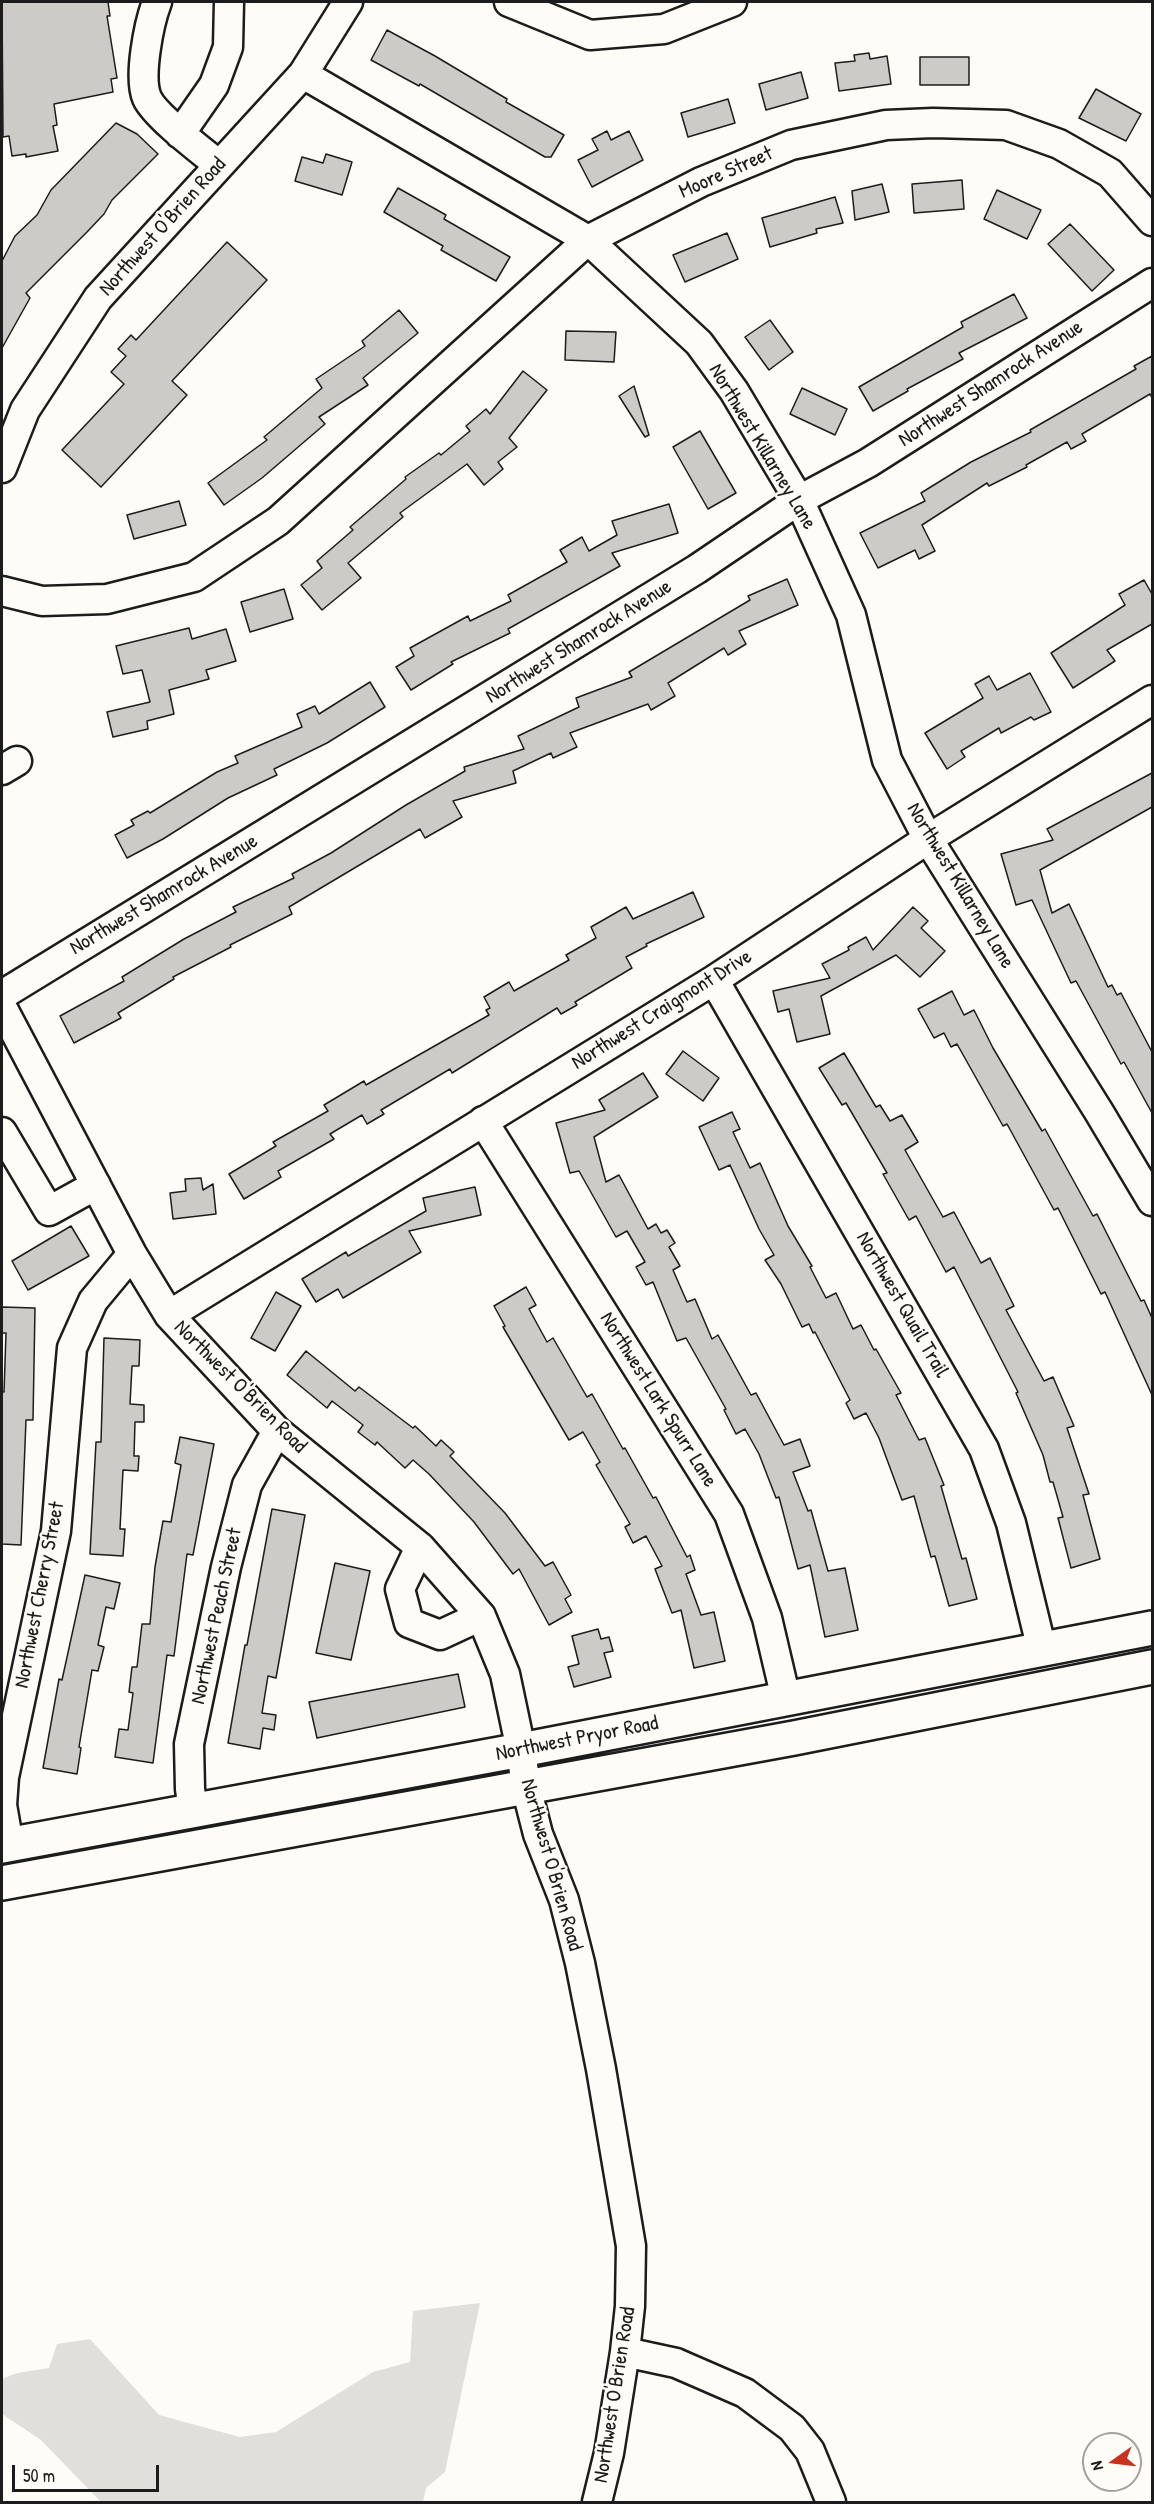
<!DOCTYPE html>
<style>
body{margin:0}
#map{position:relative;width:1154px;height:2504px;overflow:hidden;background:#fdfcf7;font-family:"Patrick Hand",sans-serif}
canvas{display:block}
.frame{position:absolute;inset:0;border:3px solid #1c1c1c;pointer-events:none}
.north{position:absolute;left:1082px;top:2432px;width:60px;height:60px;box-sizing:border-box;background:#fdfcf7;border:2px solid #a3a29f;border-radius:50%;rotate:256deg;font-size:16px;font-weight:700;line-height:24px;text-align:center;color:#1c1c1c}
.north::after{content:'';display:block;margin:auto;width:21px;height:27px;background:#c8321e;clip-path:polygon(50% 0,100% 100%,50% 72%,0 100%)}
.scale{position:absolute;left:12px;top:2465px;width:147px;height:27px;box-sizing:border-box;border:3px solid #1c1c1c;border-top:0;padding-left:8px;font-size:18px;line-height:21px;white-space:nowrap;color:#1c1c1c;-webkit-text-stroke:4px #fdfcf7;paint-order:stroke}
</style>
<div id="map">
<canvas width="1154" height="2504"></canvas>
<div class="frame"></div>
<div class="north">N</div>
<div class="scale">50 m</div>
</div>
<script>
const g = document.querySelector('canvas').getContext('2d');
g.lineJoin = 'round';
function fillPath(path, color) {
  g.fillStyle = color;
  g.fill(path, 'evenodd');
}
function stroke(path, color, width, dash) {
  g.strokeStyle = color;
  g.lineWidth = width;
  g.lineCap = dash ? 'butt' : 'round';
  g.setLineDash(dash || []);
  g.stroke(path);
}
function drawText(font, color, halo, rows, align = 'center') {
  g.font = font + ' "Patrick Hand",sans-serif';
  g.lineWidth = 5;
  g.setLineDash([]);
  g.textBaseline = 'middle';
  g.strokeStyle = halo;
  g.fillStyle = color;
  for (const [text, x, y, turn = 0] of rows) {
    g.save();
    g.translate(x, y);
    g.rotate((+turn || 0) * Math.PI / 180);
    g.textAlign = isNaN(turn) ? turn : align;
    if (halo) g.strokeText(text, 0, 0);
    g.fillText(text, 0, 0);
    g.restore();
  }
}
fillPath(new Path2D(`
 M480 2303 445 2472 426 2488 423 2502H101L41 2440 2 2414V2379L17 2373 49 2368 57 2344 90 2339 159 2415 240 2437 276 2432 373 2372 410 2362 413 2311Z`), '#e0dfdb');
const building = new Path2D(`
 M2 2H108L110 16H107L117 78 111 79 113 92 54 104 57 125 53 126 58 151 26 157V154L12 156 9 136 3 137Z
 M387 30 435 56 507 99 506 102 564 135 551 157H545L420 84 419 86 371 60Z
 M869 53 870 59 887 56 891 84 839 91 835 63 855 61 854 55Z
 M920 57H969V85H920Z
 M801 72 808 98 766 110 759 84Z
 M1096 89 1141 114 1126 141 1079 118Z
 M728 99 735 123 688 137 681 113Z
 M116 123 137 134 158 154 112 200 104 214 87 232 26 293 30 298 2 348V261L15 236 37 215 51 190Z
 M607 131 611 140 629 131 643 160 592 187 578 160 598 150 592 139Z
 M326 154 352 162 342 195 295 181 302 157 323 163Z
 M962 180 964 209 914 213 912 184Z
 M882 184 889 212 855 220 852 191Z
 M398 188 446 215 444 219 510 257 496 281 441 250 443 246 384 212Z
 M997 190 1041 210 1027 239 984 219Z
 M835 197 843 223 816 229 817 233 770 247 762 218Z
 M1070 224 1114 270 1092 291 1048 244Z
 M727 233 738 259 685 282 673 255Z
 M227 242 267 280 172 381 187 395 101 487 62 450 124 384 111 372 126 356 118 349 131 335 136 340Z
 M1014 294 1027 318 959 353 963 359 907 389 908 391 873 411 859 387 963 327 961 322Z
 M399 310 418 333 363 378 368 385 319 417 325 424 262 478 224 505 208 483 267 440 264 437 322 388 316 379 365 346 362 341Z
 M770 320 793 352 769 370 745 337Z
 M566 331 616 332 614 362 565 360Z
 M1152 356V398L1150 394 1082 434 1086 441 1071 449 1067 442 1026 465 1027 467 989 486 987 483 922 525 935 551 919 559 915 550 878 568 860 533 925 501 921 493 971 462 1031 432 1030 430 1136 369 1134 366Z
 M523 371 547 390 509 438 517 447 498 462 503 469 484 485 467 464 400 513 403 517 348 563 361 578 322 610 301 585 322 568 317 561 353 530 350 527 406 479 405 477 439 453 441 455 470 431 466 426 486 409 490 414Z
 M634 386 649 435 645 437 619 396Z
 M802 388 847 409 835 435 790 414Z
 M700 431 736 493 708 509 673 447Z
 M179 501 186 525 134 539 127 515Z
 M669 504 678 533 612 553 620 566 508 629 510 633 451 662 453 664 411 690 396 667 414 656 410 648 468 616 470 621 511 601 508 595 567 562 560 550 582 537 589 551 617 535 612 521Z
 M787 579 798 605 739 631 746 644 728 655 724 648 668 683 675 696 651 710 648 704 570 733 577 747 553 758 551 753 513 771 516 783 453 801 462 817 425 838 420 829 289 907 292 914 230 945 231 947 173 977 174 979 118 1013 121 1018 74 1043 60 1016 124 981 122 977 184 939 236 912 233 907 294 878 292 874 331 853 406 805 465 771 464 767 524 749 518 736 579 707 576 698 632 677 629 672 750 600 748 596Z
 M1144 580 1152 594V624L1107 650 1115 661 1073 688 1051 653 1125 605 1119 594Z
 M284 589 293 619 250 632 241 602Z
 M189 628 192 639 226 629 236 661 206 670 209 679 169 690 174 714 147 721 148 729 113 737 107 712 150 702 142 670 123 674 116 646Z
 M1030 673 1051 712 1034 720 1031 717 1001 733 999 728 961 751 965 757 947 769 925 733 983 698 975 684 989 676 997 690Z
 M370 682 385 707 327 743 274 769 277 775 228 798 163 839 127 858 115 835 134 825 131 820 148 811 150 813 217 772 238 763 235 756 302 727 297 714 315 706 319 714Z
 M1152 773V807L1040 870 1052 913 1069 904 1108 987 1112 985 1117 995 1121 993 1152 1052V1113L1124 1062 1121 1064 1076 981 1071 983 1032 900 1016 905 1001 854 1053 840 1047 829Z
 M693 892 704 917 646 944 647 946 626 957 632 968 575 1002 577 1005 561 1014 557 1008 452 1073 450 1069 381 1110 384 1114 367 1124 362 1115 330 1134 334 1139 278 1171 281 1177 244 1199 229 1174 276 1146 273 1142 328 1111 324 1105 364 1081 366 1085 489 1015 486 1010 490 1008 484 997 509 982 514 991 569 960 566 955 596 938 591 927 626 907 633 919Z
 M913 907 928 921 921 928 945 951 920 977 896 955 821 996 830 1034 797 1042 789 1009 778 1012 773 991 830 978 822 964 849 950 848 947 866 937 873 950Z
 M952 991 964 1015 974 1010 993 1048 1042 1131 1045 1129 1093 1216 1097 1214 1141 1301 1144 1300 1152 1318V1395L1105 1292 1101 1294 1058 1208 1054 1210 1007 1124 1003 1126 957 1044 951 1047 944 1033 934 1038 918 1009Z
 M683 1051 719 1078 703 1101 666 1074Z
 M844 1053 876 1107 880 1105 890 1121 902 1115 918 1142 905 1150 943 1217 954 1212 981 1263 990 1258 1014 1306 1006 1310 1044 1381 1053 1377 1074 1426 1067 1428 1089 1494 1083 1495 1100 1559 1071 1568 1058 1518 1063 1517 1053 1482H1050L1043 1455 1016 1393 1018 1392 954 1267 946 1272 916 1216 909 1220 883 1174 887 1173 846 1103 842 1105 819 1068Z
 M643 1073 658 1097 594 1137 606 1182 619 1175 648 1229 656 1224 661 1233 667 1230 675 1243 669 1247 680 1266 673 1270 687 1302 695 1299 712 1339 718 1335 751 1395 756 1393 784 1445 800 1439 810 1466 793 1472 808 1511 811 1510 828 1571 845 1568 858 1630 825 1637 810 1565 798 1569 779 1497 776 1498 759 1454 745 1429 736 1434 724 1410 726 1409 686 1338 677 1341 653 1282 646 1285 636 1267 645 1262 627 1231 616 1237 579 1171 570 1173 556 1123 605 1110 599 1100Z
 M732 1112 740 1129 733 1132 750 1168 760 1163 788 1226 812 1266 810 1267 826 1298 836 1293 853 1329 861 1325 874 1350 876 1349 901 1393 896 1395 919 1440 925 1438 944 1485 941 1486 962 1559 966 1558 977 1599 949 1606 935 1556 931 1557 914 1496 902 1500 879 1438 866 1413 854 1419 846 1403 850 1400 815 1332 813 1333 809 1324 802 1327 781 1284 765 1260 774 1255 759 1229 730 1165 719 1170 699 1127Z
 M201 1178 203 1190 213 1184 216 1214 173 1219 170 1193 186 1191 185 1179Z
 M475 1187 481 1215 409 1231 421 1252 343 1298 338 1289 316 1302 302 1279 346 1252 348 1256 426 1211 423 1198Z
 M71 1226 89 1256 28 1290 12 1261Z
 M526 1287 536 1305 529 1309 547 1342 553 1338 587 1397 592 1394 623 1449 625 1448 653 1498 656 1497 687 1557 690 1555 695 1570 686 1574 701 1615 714 1612 725 1661 694 1668 681 1610 672 1613 655 1569 662 1566 646 1536 633 1543 625 1527 630 1524 596 1465 600 1462 583 1432 569 1440 503 1327 505 1326 494 1306Z
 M276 1292 301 1306 275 1351 251 1338Z
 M2 1307 35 1308 33 1420H26L21 1545 2 1544V1392H4L6 1333H2Z
 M104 1338 140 1340 139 1366H132L130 1404 144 1405V1422H135L134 1456H139L138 1471 123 1470 120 1529H125L123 1556 90 1554 96 1442H101Z
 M306 1351 355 1391 359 1387 413 1428 415 1426 436 1446 441 1440 454 1452 450 1456 505 1513 545 1566 553 1562 571 1595 565 1599 572 1612 549 1625 519 1569 513 1574 474 1522 429 1474 413 1460 405 1468 377 1442 375 1445 358 1432 363 1425 332 1401 327 1408 287 1375Z
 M180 1437 214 1444 193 1555 187 1554 174 1656 167 1655 153 1763 115 1757 119 1729 128 1730 133 1693 129 1692 132 1667H137L142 1624H150L155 1567 163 1521 171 1522 181 1465 175 1463Z
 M272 1509 305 1515 276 1678 268 1676 262 1713 276 1715 274 1730 263 1728 260 1749 228 1743 245 1645H247Z
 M335 1563 370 1571 351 1660 316 1653Z
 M85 1575 120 1583 114 1609 106 1607 98 1645 104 1647 98 1671 92 1670 79 1747 81 1748 77 1774 43 1768 59 1679 62 1680Z
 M598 1629 601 1639 609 1637 613 1651 604 1653 611 1677 574 1687 568 1667 579 1664 572 1636Z
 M458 1674 465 1707 317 1738 309 1702Z`);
fillPath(building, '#cccbc8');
stroke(building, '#1c1c1c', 1.5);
const minor = new Path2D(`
 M157 2C149 23 138 77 147 98 155 116 203 152 219 165
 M509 2 590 35 664 29 732 2
 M303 74 588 240 699 343 734 391 799 500 851 615 887 760 928 839 1099 1112 1152 1201
 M180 134 214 85 228 47 229 2
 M2 468 25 410 98 298 303 74 348 2
 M2 591 42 601 107 599 194 577 278 521 588 240 701 182 791 145 886 125 933 123 1006 125 1059 144 1110 173 1152 221
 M2 770 17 761
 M714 980 984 1449 1011 1523 1042 1650
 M2 995 697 569 799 500 868 463 1152 283
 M2 1007 132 1254 169 1315 277 1431 420 1547 481 1616 505 1674 521 1750 526 1787 538 1834 564 1900 580 1963 601 2069 631 2246 630 2306 625 2352 609 2453 597 2502
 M483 1121 729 1514 767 1618 786 1699
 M2 1132 49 1211 96 1185
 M169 1315 714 980 928 839 1152 700
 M420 1547 400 1589 409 1623 440 1635 481 1616
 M193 1810 190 1789 189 1744 226 1567 247 1485 277 1431
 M9 1845 2 1805 4 1777 56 1531 72 1348 93 1301 132 1254
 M625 2352 676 2363 745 2393 792 2428 810 2451 831 2502`);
const major = new Path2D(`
 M2 1846 521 1750 1152 1628
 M2 1883 794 1738 1152 1667`);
stroke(minor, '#1c1c1c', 33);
stroke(major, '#1c1c1c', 38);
stroke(minor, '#fdfcf7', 28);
stroke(major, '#fdfcf7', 33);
drawText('21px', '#1c1c1c', '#fdfcf7', [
 ["Moore Street",726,173,-24],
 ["Northwest O'Brien Road",163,227,-48],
 ["Northwest Shamrock Avenue",991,384,-33],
 ["Northwest Killarney Lane",762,447,59],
 ["Northwest Shamrock Avenue",579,642,-32],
 ["Northwest Killarney Lane",960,886,59],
 ["Northwest Shamrock Avenue",164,895,-31],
 ["Northwest Craigmont Drive",662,1010,-32],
 ["Northwest Quail Trail",902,1305,60],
 ["Northwest O'Brien Road",240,1387,45],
 ["Northwest Lark Spurr Lane",658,1400,58],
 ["Northwest Cherry Street",40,1595,-79],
 ["Northwest Peach Street",217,1616,-78],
 ["Northwest Pryor Road",577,1739,-11],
 ["Northwest O'Brien Road",551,1865,74],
 ["Northwest O'Brien Road",615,2395,-81]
]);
</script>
